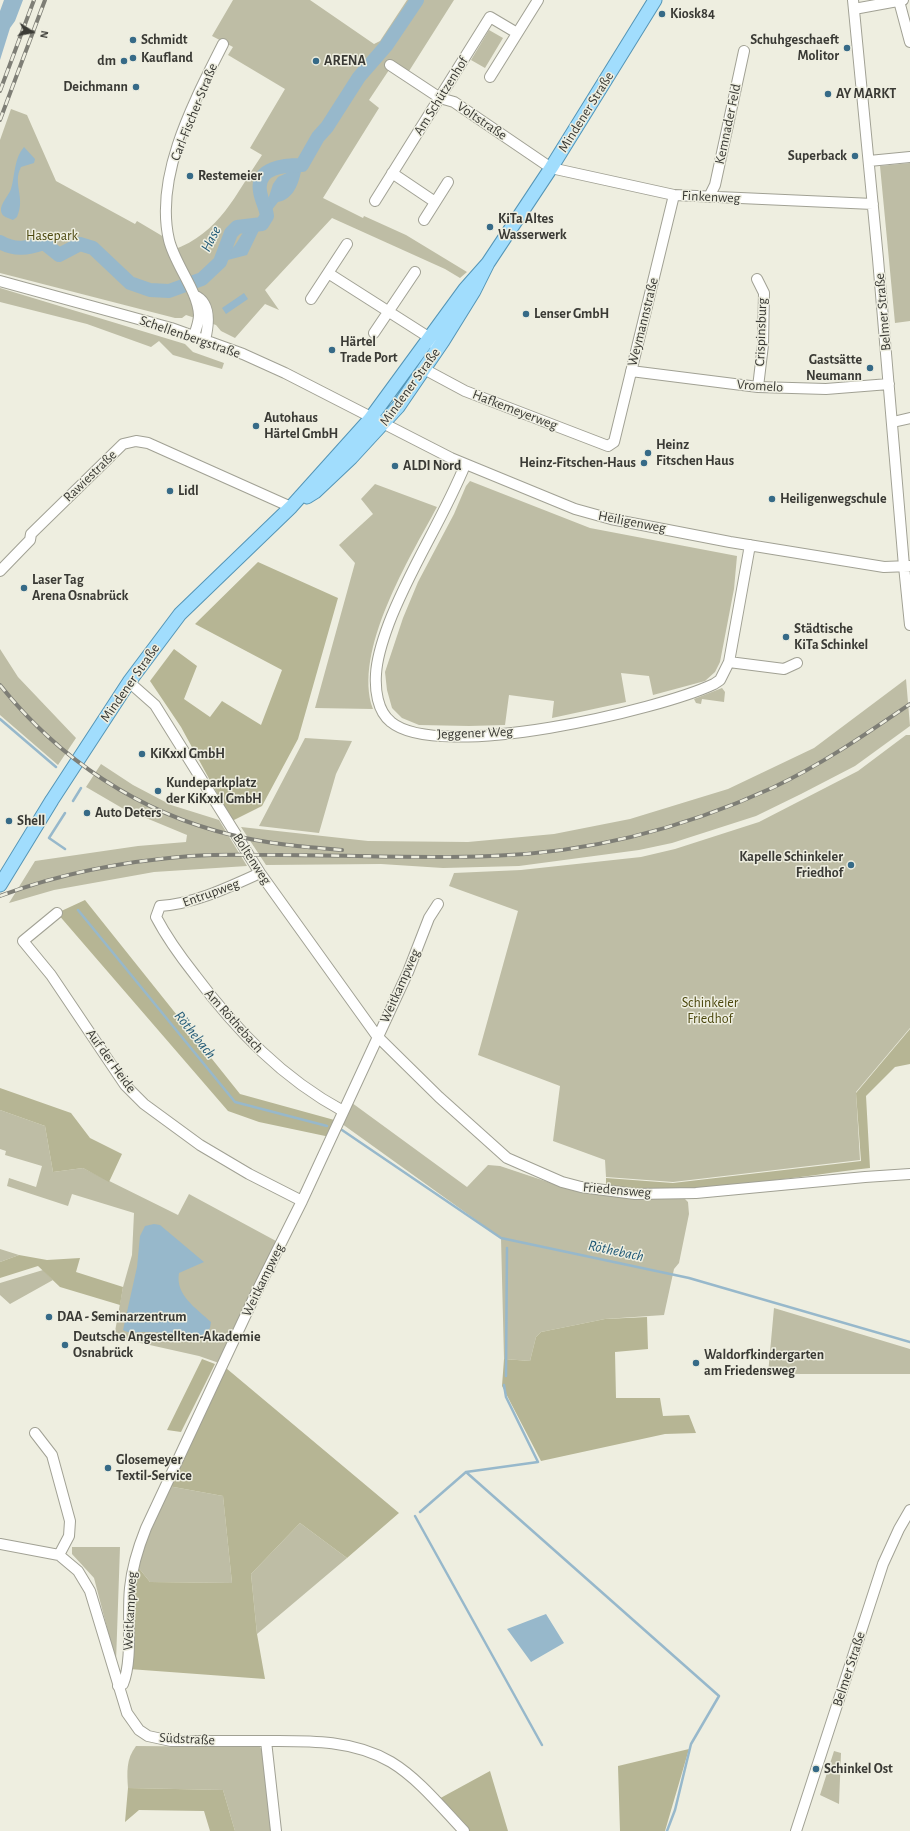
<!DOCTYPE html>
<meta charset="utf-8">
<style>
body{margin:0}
#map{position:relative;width:910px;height:1831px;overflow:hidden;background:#eeeee0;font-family:"Alegreya Sans",sans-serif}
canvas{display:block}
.north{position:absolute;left:12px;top:12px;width:40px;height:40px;-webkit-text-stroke:3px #eeeee0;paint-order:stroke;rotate:101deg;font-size:11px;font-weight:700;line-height:16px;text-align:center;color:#3a3a35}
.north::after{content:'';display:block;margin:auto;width:14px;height:18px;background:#3a3a35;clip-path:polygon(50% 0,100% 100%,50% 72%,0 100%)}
</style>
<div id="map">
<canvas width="910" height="1831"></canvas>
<div class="north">N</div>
</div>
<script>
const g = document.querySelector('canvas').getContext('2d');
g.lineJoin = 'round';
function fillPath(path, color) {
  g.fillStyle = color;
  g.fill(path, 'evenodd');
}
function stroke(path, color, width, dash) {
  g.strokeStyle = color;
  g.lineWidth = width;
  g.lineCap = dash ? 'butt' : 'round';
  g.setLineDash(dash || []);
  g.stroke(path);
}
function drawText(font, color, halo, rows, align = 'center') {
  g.font = font + ' "Alegreya Sans",sans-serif';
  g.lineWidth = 3;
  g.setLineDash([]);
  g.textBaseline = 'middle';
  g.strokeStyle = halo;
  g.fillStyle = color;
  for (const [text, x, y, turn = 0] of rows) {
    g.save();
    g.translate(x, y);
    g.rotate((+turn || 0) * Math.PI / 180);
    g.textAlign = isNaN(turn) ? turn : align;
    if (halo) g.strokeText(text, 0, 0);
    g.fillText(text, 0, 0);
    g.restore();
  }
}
fillPath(new Path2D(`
 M233 0H310L374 44 380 41 407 0H454L404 79 389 70 369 100 379 108 323 198 363 218 364 216 406 235 467 272 460 278 445 269 332 218 265 290 279 310 265 304 235 338 221 331 216 325 186 315 182 318H175L0 273V140L11 109 27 115 56 181 135 224 137 221 169 240 173 250C220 233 235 195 262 155L250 148 285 89 228 55 233 47 212 36Z
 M489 30 503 38 485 68 471 60Z
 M910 163V321L895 323 880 166Z
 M0 288 185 344 193 352 224 363 222 369 173 355 159 341 151 347 87 324 0 302Z
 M470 481 590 528 737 556 734 589 720 662 715 672 705 681 653 695 649 676 621 673 626 702 552 718 554 701 509 695 505 725 469 726 419 725 402 718 392 708 387 690 385 672 403 618 418 582 454 514 466 486Z
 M375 484 437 507C410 557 352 652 373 709L315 708 355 563 339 545 373 514 361 499Z
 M0 649 18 677 76 738 58 765 0 715Z
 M906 679 910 726 855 766 801 794 756 816 672 843 639 850 519 866 443 868 381 864 266 865 241 827 368 841 468 842 554 834 630 819 728 789 814 748Z
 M722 688 725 692 724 702 702 699 701 704 696 703 694 699Z
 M906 735H910V1028L856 1092 860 1160 673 1182 606 1177 605 1160 553 1141 560 1086 478 1055 518 911 449 886 454 873 521 870 641 857 675 849 759 822 858 771Z
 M305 738 352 741 336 774 319 833 259 826Z
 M101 764 133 785 171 805 219 820 247 866 154 872 54 890 9 903 35 861 138 846 186 842 187 835 122 808 86 787Z
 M348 1100 467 1187 488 1165 500 1166 560 1186 635 1198 685 1199 688 1202 689 1214 679 1263 674 1269 664 1315 605 1319 541 1332 536 1337 530 1361 504 1359 501 1238 338 1121Z
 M0 1110 45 1126 53 1172 83 1168 178 1215 189 1194 276 1241 219 1363 199 1356 114 1337 123 1287 132 1255 134 1213 72 1194 68 1206 7 1186 9 1178 36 1187 42 1166 5 1155 6 1151 0 1149Z
 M0 1249 19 1255 0 1262Z
 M43 1270 53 1280 10 1304 0 1295V1283Z
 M774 1308 910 1349V1374H768Z
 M168 1486 223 1496 232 1583 150 1582 134 1562Z
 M300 1523 347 1558 257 1634 251 1574Z
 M72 1547H120L116 1662 94 1578 72 1554Z
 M136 1746 260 1747 264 1753 272 1831H233H235L223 1790 128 1788C127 1772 126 1759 136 1746Z
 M834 1751 841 1753 839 1804 820 1795Z`), '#bebda5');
fillPath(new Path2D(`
 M258 562 338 598 298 739 262 806 232 821 181 727 150 681 174 649 197 666 184 699 210 717 222 701 261 725 282 670 195 624Z
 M85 900 240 1094 338 1121 330 1137 259 1122 228 1111 57 913Z
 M910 1029V1064L895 1067 866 1096 870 1168C786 1178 690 1195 606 1188V1178L673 1183 861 1161 856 1093Z
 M0 1088 71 1113 90 1138 122 1154 109 1182 83 1168 53 1172 45 1126 0 1110Z
 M19 1255 47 1260 80 1258 76 1272 123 1287 120 1305 60 1287 38 1266 0 1278V1262Z
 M647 1317 648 1349 615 1352 616 1398H660L663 1416 689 1415 696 1433 665 1434 541 1461 502 1386 504 1359 530 1361 536 1337 541 1332 605 1319Z
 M202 1359 215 1364 181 1432 167 1430Z
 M226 1368 399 1513 347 1558 300 1523 251 1574 257 1634 265 1679 129 1669 134 1562 150 1582 232 1583 223 1496 168 1486Z
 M689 1749 665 1831H620L618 1766Z
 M490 1771 508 1831H464L435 1801Z
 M128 1788 223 1790 235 1831H210L204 1811 139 1810 125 1822Z`), '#b6b594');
fillPath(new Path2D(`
 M4 0H23L15 21 10 28 0 60V11Z
 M24 147 35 159 34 163 21 167C12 184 26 197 17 217L13 220C8 218 2 217 1 211 0 204 9 195 11 189 15 175 14 158 24 147Z
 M296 165H302C300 180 295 199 278 202L267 216 266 206 273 184 278 177 291 171Z
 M262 224 247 255 220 262C224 252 226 255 232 249 244 236 239 227 262 224Z
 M244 293 248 299 226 314 222 308Z
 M154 1224 160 1225 204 1262 179 1273C175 1295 196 1308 211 1322L210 1328 202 1336C183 1337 164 1331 145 1332 138 1332 129 1334 123 1330L137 1267 140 1236 145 1226Z
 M546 1614 564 1643 531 1662 507 1629Z`), '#97b8cb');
stroke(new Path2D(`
 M0 719 56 767
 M73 801 81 788
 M65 813 49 838 65 849
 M78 910 235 1102 327 1126
 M342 1130 501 1238 689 1278 910 1342
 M506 1376 507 1248
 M504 1385 506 1397 538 1462 466 1472 719 1696 691 1744 675 1810 667 1831
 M420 1512 466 1472
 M415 1516 542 1745`), '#97b8cb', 2.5);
stroke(new Path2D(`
 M0 242C15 251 28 248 44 243L59 255 80 244 93 248 130 283 150 290 169 291 202 279 220 262 231 233 237 227 262 224 267 216C266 207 261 200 260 191 256 167 285 165 302 165L318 137 327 127 359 77 386 46 417 0`), '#97b8cb', 14);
const minor = new Path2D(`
 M853 0 878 259 904 566 910 625
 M899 1 910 42
 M854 9 903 0
 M390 65 440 98 454 102 551 168 674 195 873 204
 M490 77 538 0
 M869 161 910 157
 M392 173 435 202
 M709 197 715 185 744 51
 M375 201 490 17 517 33
 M424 220 448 182
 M328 273 430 338 432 343
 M757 279 764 293 763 345 758 387
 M0 281 171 328 243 354 285 373 451 458 575 509 611 519 730 542 884 567 910 566
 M194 295C211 302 209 324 205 340
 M311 299 347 244
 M374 333 415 272
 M194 336C196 329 199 322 199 315 198 291 175 265 169 240 154 175 195 100 223 44
 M424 369 465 391 608 446 614 442 674 195
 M631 371 758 387 826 389 889 384
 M893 422 910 418
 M465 465C443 519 410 568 389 623 383 639 377 656 376 674 375 689 377 711 391 722 439 762 659 710 714 684L720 680 729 662 750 545
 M0 571 30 540 31 534 123 444 136 441 148 443 291 507
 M729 662 784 669 797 663
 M129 682 155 705 260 873 377 1036 439 1097 507 1158 562 1182 581 1187 635 1194 696 1193 865 1177 910 1174
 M260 873C229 887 194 904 160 906L156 917C167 938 180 956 195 975 236 1030 282 1078 343 1111
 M57 913 23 941 51 975 125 1085 144 1104 200 1145 249 1174 302 1201
 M35 1433 52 1455 70 1521 69 1536 59 1555
 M0 1544 59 1555 78 1571 90 1591 127 1713 139 1730 148 1736 171 1741C200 1741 228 1741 257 1741 302 1741 350 1738 391 1762 419 1779 442 1808 464 1831
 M118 1686 123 1684C133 1660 127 1615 130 1588 132 1567 138 1548 146 1528L256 1293 302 1201 408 972 429 918 438 904
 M266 1741 276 1831
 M796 1831 883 1564 899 1529 910 1510`);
const major = new Path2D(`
 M307 497 315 492 351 458 398 407 443 341 474 291 488 263 551 168 655 0
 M0 885 52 800 129 682 180 614 291 507 370 419 465 289 488 263`);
stroke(minor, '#a1a194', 12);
stroke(major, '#5495b6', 15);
stroke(minor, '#fff', 10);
stroke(major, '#a1ddfd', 13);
const rail = new Path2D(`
 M0 91 34 0
 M0 120 45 0
 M0 685C59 759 139 813 232 835 268 844 305 847 342 850
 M0 896C61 873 126 861 191 856 221 854 251 855 281 855 351 855 421 859 491 856 588 853 684 828 772 788 821 765 866 734 910 704`);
stroke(rail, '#7e7e76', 4);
stroke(rail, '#eeeee0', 2.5, [8]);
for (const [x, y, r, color] of [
 [662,14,4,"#366a87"],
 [133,40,4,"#366a87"],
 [847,48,4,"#366a87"],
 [133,58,4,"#366a87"],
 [124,61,4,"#366a87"],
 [316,61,4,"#366a87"],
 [136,87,4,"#366a87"],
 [828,94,4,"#366a87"],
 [855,156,4,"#366a87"],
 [190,176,4,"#366a87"],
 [490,227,4,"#366a87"],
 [526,314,4,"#366a87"],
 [332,350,4,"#366a87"],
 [870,368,4,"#366a87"],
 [256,426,4,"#366a87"],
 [648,453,4,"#366a87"],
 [644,463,4,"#366a87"],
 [395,466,4,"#366a87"],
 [170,491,4,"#366a87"],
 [772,499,4,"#366a87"],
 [24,588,4,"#366a87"],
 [786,637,4,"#366a87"],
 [142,754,4,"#366a87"],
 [158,791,4,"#366a87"],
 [87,813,4,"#366a87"],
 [9,821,4,"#366a87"],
 [851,865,4,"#366a87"],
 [49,1317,4,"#366a87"],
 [65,1345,4,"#366a87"],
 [696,1363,4,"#366a87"],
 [108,1468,4,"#366a87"],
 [816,1769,4,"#366a87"]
]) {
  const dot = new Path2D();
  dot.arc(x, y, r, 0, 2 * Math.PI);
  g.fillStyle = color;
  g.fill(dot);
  stroke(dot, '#eeeee0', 1.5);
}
drawText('bold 14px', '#3a3a35', '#eeeee0', [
 ["Kiosk84",670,14],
 ["Schmidt",141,40],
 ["Schuhgeschaeft",839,40,"right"],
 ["Molitor",839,56,"right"],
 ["Kaufland",141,58],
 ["dm",116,61,"right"],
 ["ARENA",324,61],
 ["Deichmann",128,87,"right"],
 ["AY MARKT",836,94],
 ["Superback",847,156,"right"],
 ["Restemeier",198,176],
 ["KiTa Altes",498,219],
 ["Wasserwerk",498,235],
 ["Lenser GmbH",534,314],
 ["Härtel",340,342],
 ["Trade Port",340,358],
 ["Gastsätte",862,360,"right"],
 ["Neumann",862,376,"right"],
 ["Autohaus",264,418],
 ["Härtel GmbH",264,434],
 ["Heinz",656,445],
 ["Fitschen Haus",656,461],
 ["Heinz-Fitschen-Haus",636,463,"right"],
 ["ALDI Nord",403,466],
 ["Lidl",178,491],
 ["Heiligenwegschule",780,499],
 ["Laser Tag",32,580],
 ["Arena Osnabrück",32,596],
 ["Städtische",794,629],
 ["KiTa Schinkel",794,645],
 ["KiKxxl GmbH",150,754],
 ["Kundeparkplatz",166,783],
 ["der KiKxxl GmbH",166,799],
 ["Auto Deters",95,813],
 ["Shell",17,821],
 ["Kapelle Schinkeler",843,857,"right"],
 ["Friedhof",843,873,"right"],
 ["DAA - Seminarzentrum",57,1317],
 ["Deutsche Angestellten-Akademie",73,1337],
 ["Osnabrück",73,1353],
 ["Waldorfkindergarten",704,1355],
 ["am Friedensweg",704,1371],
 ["Glosemeyer",116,1460],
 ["Textil-Service",116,1476],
 ["Schinkel Ost",824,1769]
], 'left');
drawText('14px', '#3a3a35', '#eeeee0', [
 ["Am Schützenhof",441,96,-58],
 ["Carl-Fischer-Straße",194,112,-68],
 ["Mindener Straße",586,112,-58],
 ["Voltstraße",482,121,34],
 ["Kemnader Feld",728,124,-78],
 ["Finkenweg",711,197,3],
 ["Belmer Straße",883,312,-95],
 ["Weymannstraße",643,322,-76],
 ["Crispinsburg",761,332,-88],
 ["Schellenbergstraße",190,337,19],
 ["Vromelo",760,386,4],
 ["Mindener Straße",410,387,-54],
 ["Hafkemeyerweg",515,410,21],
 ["Rawiestraße",90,476,-44],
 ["Heiligenweg",632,522,11],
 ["Mindener Straße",130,683,-55],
 ["Jeggener Weg",475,733,-2],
 ["Boltenweg",252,859,57],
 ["Entrupweg",211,893,-20],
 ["Weitkampweg",400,986,-66],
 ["Am Röthebach",234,1021,48],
 ["Auf der Heide",111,1061,54],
 ["Friedensweg",617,1190,5],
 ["Weitkampweg",263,1280,-64],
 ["Weitkampweg",130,1611,-87],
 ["Belmer Straße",849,1669,-72],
 ["Südstraße",187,1739,3]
]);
drawText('14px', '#4b470d', '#eeeee0', [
 ["Hasepark",52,236],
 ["Schinkeler",710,1003],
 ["Friedhof",710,1019]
]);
drawText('italic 15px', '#1f5875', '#eeeee0', [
 ["Hase",211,239,-63],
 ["Röthebach",195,1035,51],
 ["Röthebach",616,1251,12]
]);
</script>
